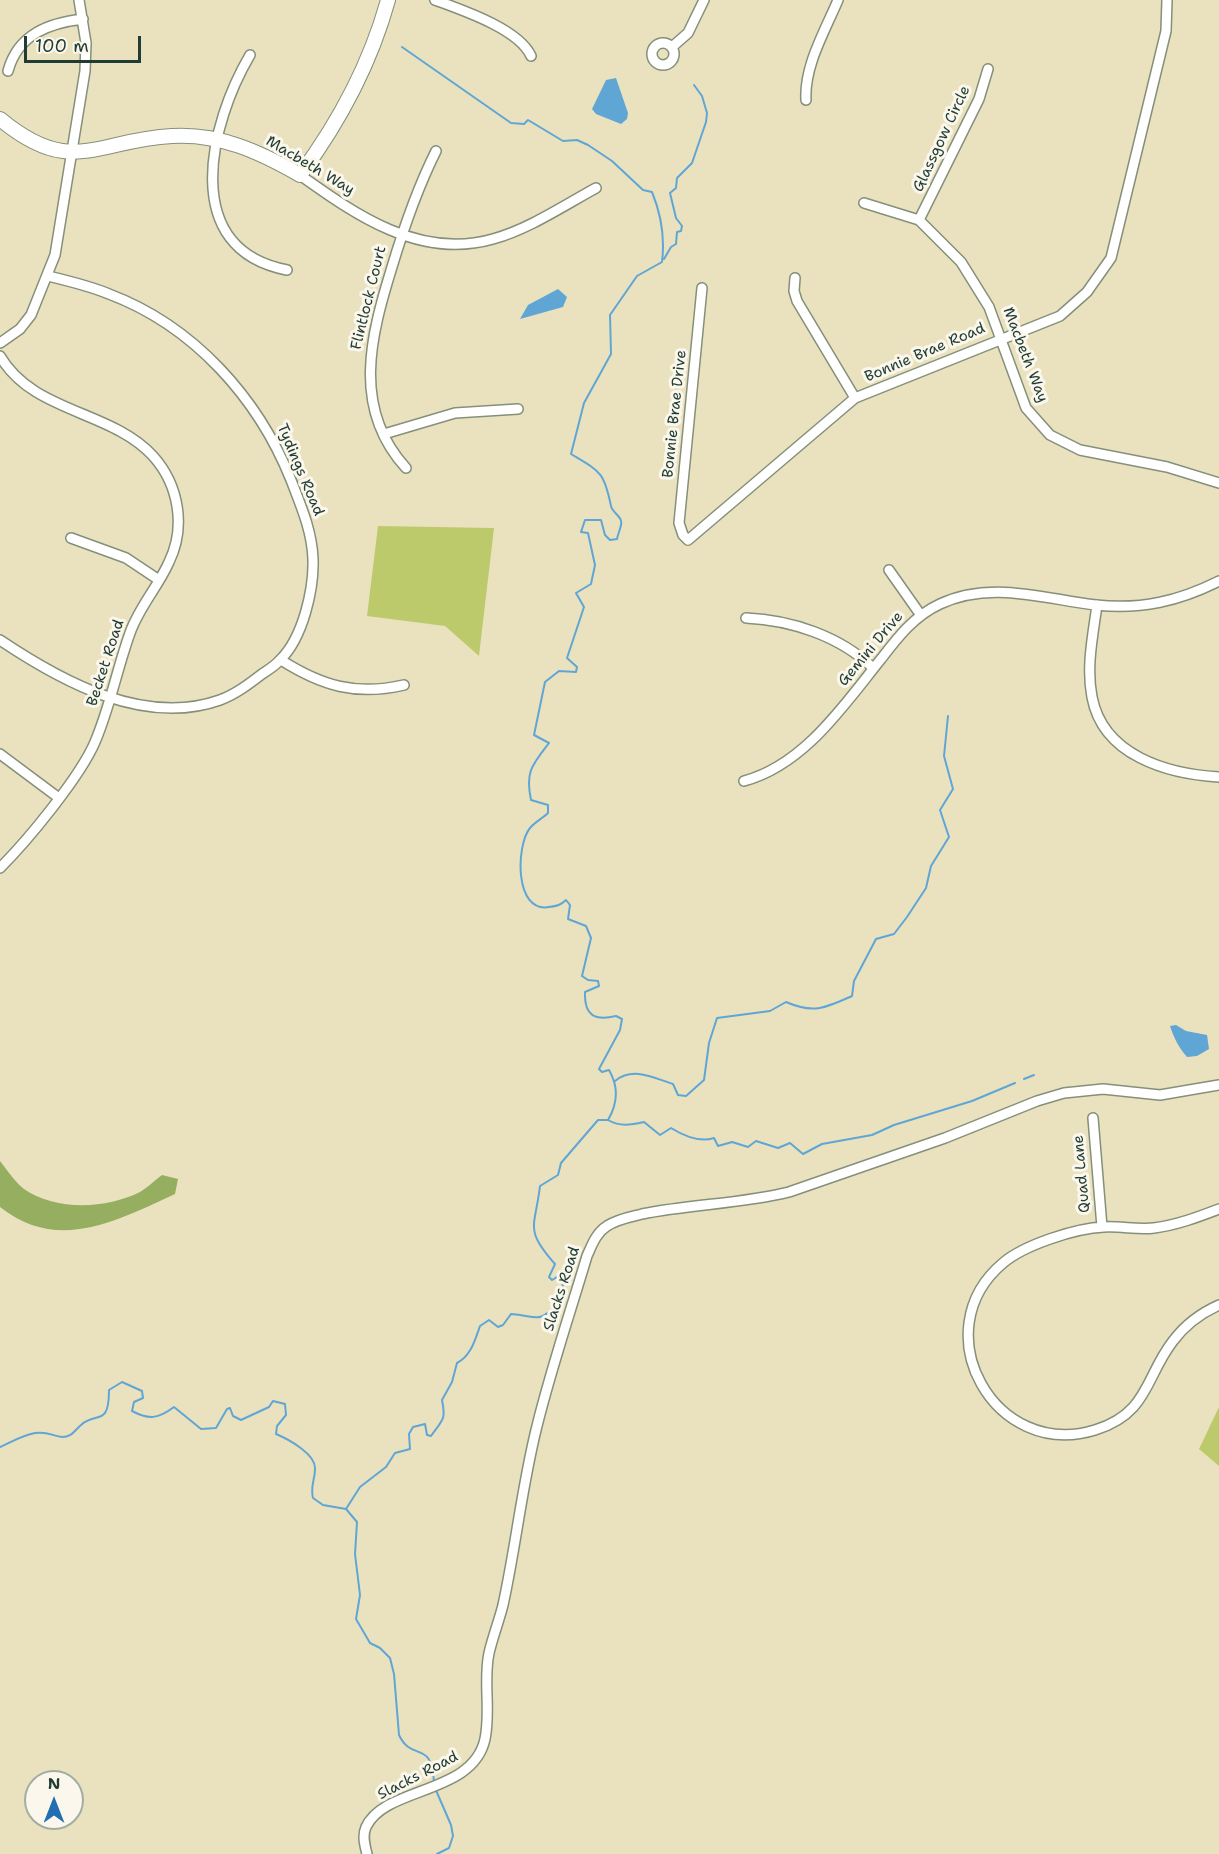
<!DOCTYPE html>
<style>
body{margin:0}
#map{position:relative;width:1219px;height:1854px;overflow:hidden;background:#eae2bf;font-family:"Shantell Sans",sans-serif}
canvas{display:block}
.north{position:absolute;left:24px;top:1770px;width:60px;height:60px;box-sizing:border-box;background:#fbf7ec;border:2px solid #a3ada2;border-radius:50%;rotate:0deg;font-size:16px;font-weight:700;line-height:24px;text-align:center;color:#1f3d34}
.north::after{content:'';display:block;margin:auto;width:21px;height:27px;background:#1f6fb2;clip-path:polygon(50% 0,100% 100%,50% 72%,0 100%)}
.scale{position:absolute;left:24px;top:36px;width:117px;height:27px;box-sizing:border-box;border:3px solid #1f3d34;border-top:0;padding-left:8px;font-size:18px;line-height:21px;white-space:nowrap;color:#1f3d34;-webkit-text-stroke:4px #fbf7ec;paint-order:stroke}
</style>
<div id="map">
<canvas width="1219" height="1854"></canvas>
<div class="north">N</div>
<div class="scale">100 m</div>
</div>
<script>
const g = document.querySelector('canvas').getContext('2d');
g.lineJoin = 'round';
function fillPath(path, color) {
  g.fillStyle = color;
  g.fill(path, 'evenodd');
}
function stroke(path, color, width, dash) {
  g.strokeStyle = color;
  g.lineWidth = width;
  g.lineCap = dash ? 'butt' : 'round';
  g.setLineDash(dash || []);
  g.stroke(path);
}
function drawText(font, color, halo, rows, align = 'center') {
  g.font = font + ' "Shantell Sans",sans-serif';
  g.lineWidth = 6;
  g.setLineDash([]);
  g.textBaseline = 'middle';
  g.strokeStyle = halo;
  g.fillStyle = color;
  for (const [text, x, y, turn = 0] of rows) {
    g.save();
    g.translate(x, y);
    g.rotate((+turn || 0) * Math.PI / 180);
    g.textAlign = isNaN(turn) ? turn : align;
    if (halo) g.strokeText(text, 0, 0);
    g.fillText(text, 0, 0);
    g.restore();
  }
}
fillPath(new Path2D(`
 M378 526 494 528 479 656 445 626 367 616Z
 M1219 1407V1466L1199 1449Z`), '#bdca6c');
fillPath(new Path2D(`
 M0 1161C7 1170 15 1182 24 1189 56 1211 106 1209 140 1192 147 1188 155 1180 162 1175L178 1179 175 1194C116 1221 58 1253 0 1207Z`), '#96ae60');
fillPath(new Path2D(`
 M616 78 628 113 627 119 621 124 596 114 592 109 606 80Z
 M558 289 567 297 563 307 520 319 528 305Z
 M1176 1025 1186 1031 1207 1035 1209 1049 1197 1056 1187 1057C1179 1048 1174 1038 1170 1026Z`), '#5fa6d5');
stroke(new Path2D(`
 M664 259 671 247 676 244 677 232 681 231 682 226 676 218 670 193 676 188 677 178 692 163 706 122 707 113 702 96 694 85
 M1024 1079 1034 1075
 M615 1081C633 1066 654 1078 673 1084L678 1095 686 1096 704 1080 709 1043 717 1018 770 1011 786 1002C814 1014 825 1008 852 996L854 981 876 939 894 934 907 917 926 888 931 866 949 837 940 810 953 789 944 756 948 716
 M608 1120C620 1127 631 1125 644 1122L660 1135 671 1128C684 1136 699 1143 714 1138L718 1146 732 1142 748 1147 756 1141 778 1148 790 1143 803 1154 822 1144 872 1135 894 1125 972 1101 1015 1083
 M0 1447C11 1442 23 1435 35 1433 49 1431 51 1436 62 1437 72 1437 74 1431 81 1425 96 1411 109 1428 109 1390L122 1382 142 1391 143 1398 134 1402 132 1411C149 1420 158 1419 174 1407L201 1429 216 1428 227 1409 230 1408 233 1416 241 1420 269 1407 273 1401 285 1404 286 1415 277 1426 276 1434C288 1439 316 1454 315 1469 315 1480 310 1486 313 1498L323 1505 346 1509 357 1522 355 1554 360 1595 356 1619 370 1643 380 1648 390 1658 394 1674 399 1735C412 1763 432 1738 434 1783
 M346 1509 360 1487 386 1467 395 1453 410 1449 409 1434 413 1427 425 1424 427 1435 431 1436C443 1419 446 1420 442 1400L452 1382 457 1363C471 1356 475 1340 480 1326L489 1320 498 1327 503 1325 511 1314C535 1315 538 1325 556 1305 566 1294 566 1295 561 1279L557 1277 552 1280 549 1277 555 1264C524 1229 535 1228 540 1186L558 1175 561 1163 598 1120H608C618 1103 619 1087 609 1070L602 1072 599 1069 620 1030 622 1019 616 1016C595 1021 584 1016 585 992L599 986 598 981 588 980 582 976 591 938 586 926 568 919 570 905 566 900C561 905 557 906 549 907 514 913 516 845 530 828 535 822 543 818 548 813V805L531 800C525 772 532 765 549 743L534 735 545 682 559 671 576 672 577 667 567 658 584 607 576 593 591 584 595 565 588 533 581 532 585 520H601L605 535 610 540 617 539C618 534 620 530 621 525 623 516 613 514 611 506 604 472 601 472 571 454L584 403 611 354 610 315 637 276 662 262C665 238 661 214 652 192L643 190 612 161 588 145 577 140 563 141 528 120 524 124 511 123 402 47
 M435 1788 451 1825 453 1836 449 1848 437 1854`), '#5fa6d5', 2);
const street = new Path2D(`
 M435 0C462 10 519 29 531 56
 M652 54a11 11 0 1 1 22 0a11 11 0 1 1-22 0Z
 M672 47 688 33 704 0
 M250 55C210 123 178 249 287 270
 M8 71C18 34 49 23 83 19
 M806 100C804 66 825 31 838 0
 M300 175C356 215 420 260 493 239 529 229 563 206 596 188
 M864 203 919 220 961 262 989 307 1026 408 1050 435 1080 450 1167 467 1219 483
 M919 220 979 99 988 69
 M795 278 794 291 797 301 855 398
 M702 288 679 523 683 535 688 540 855 398 1060 316 1087 292 1111 258 1166 31 1167 0
 M0 343 20 329 31 315 55 255 85 71 86 43 79 0
 M0 356C33 413 111 410 153 456 179 485 186 527 169 562 158 587 139 607 130 633 117 669 110 707 95 742 80 777 28 840 0 868
 M384 434 455 413 518 409
 M406 468C351 408 371 335 392 267 404 227 417 189 436 151
 M71 538 126 558 159 580
 M889 570 920 614
 M1097 605C1093 635 1086 667 1092 697 1103 756 1168 774 1219 777
 M746 618C791 620 840 636 873 668
 M0 640C61 681 144 727 220 700 236 694 249 684 262 674 268 670 275 666 280 660 303 638 314 589 313 559 312 531 301 506 291 480 258 398 194 326 109 294 90 286 69 281 48 276
 M281 660C322 686 356 696 404 685
 M0 754 59 798
 M744 781C804 765 844 705 881 659 898 637 914 616 940 604 991 580 1044 599 1096 605 1141 610 1179 601 1219 581
 M1093 1118 1102 1227
 M1219 1209C1198 1217 1177 1225 1154 1228 1138 1230 1121 1226 1104 1227 1076 1228 1024 1245 1003 1263 922 1331 995 1461 1095 1430 1149 1413 1145 1377 1173 1341 1185 1325 1201 1313 1219 1305
 M367 1854C365 1846 362 1836 366 1827 385 1786 473 1795 485 1739 491 1710 483 1681 489 1653 493 1636 499 1621 503 1605 516 1546 522 1485 537 1426 551 1369 570 1313 587 1256 592 1245 596 1233 607 1226 617 1219 630 1217 642 1214 691 1204 741 1204 789 1192L945 1138 1037 1101 1064 1093 1103 1089 1160 1095 1219 1085`);
const secondary = new Path2D(`
 M0 119C71 178 96 140 172 136 219 133 260 152 300 175 340 121 370 65 388 0`);
stroke(street, '#84907a', 12);
stroke(secondary, '#84907a', 16);
stroke(street, '#fff', 9);
stroke(secondary, '#fff', 14);
drawText('15px', '#1f3d34', '#fbf7ec', [
 ["Glassgow Circle",942,139,-65],
 ["Macbeth Way",310,166,31],
 ["Flintlock Court",369,298,-76],
 ["Bonnie Brae Road",925,353,-23],
 ["Macbeth Way",1025,355,69],
 ["Bonnie Brae Drive",675,414,-84],
 ["Tydings Road",300,470,67],
 ["Gemini Drive",871,649,-50],
 ["Becket Road",106,663,-72],
 ["Quad Lane",1082,1174,-95],
 ["Slacks Road",562,1289,-72],
 ["Slacks Road",418,1776,-27]
]);
</script>
